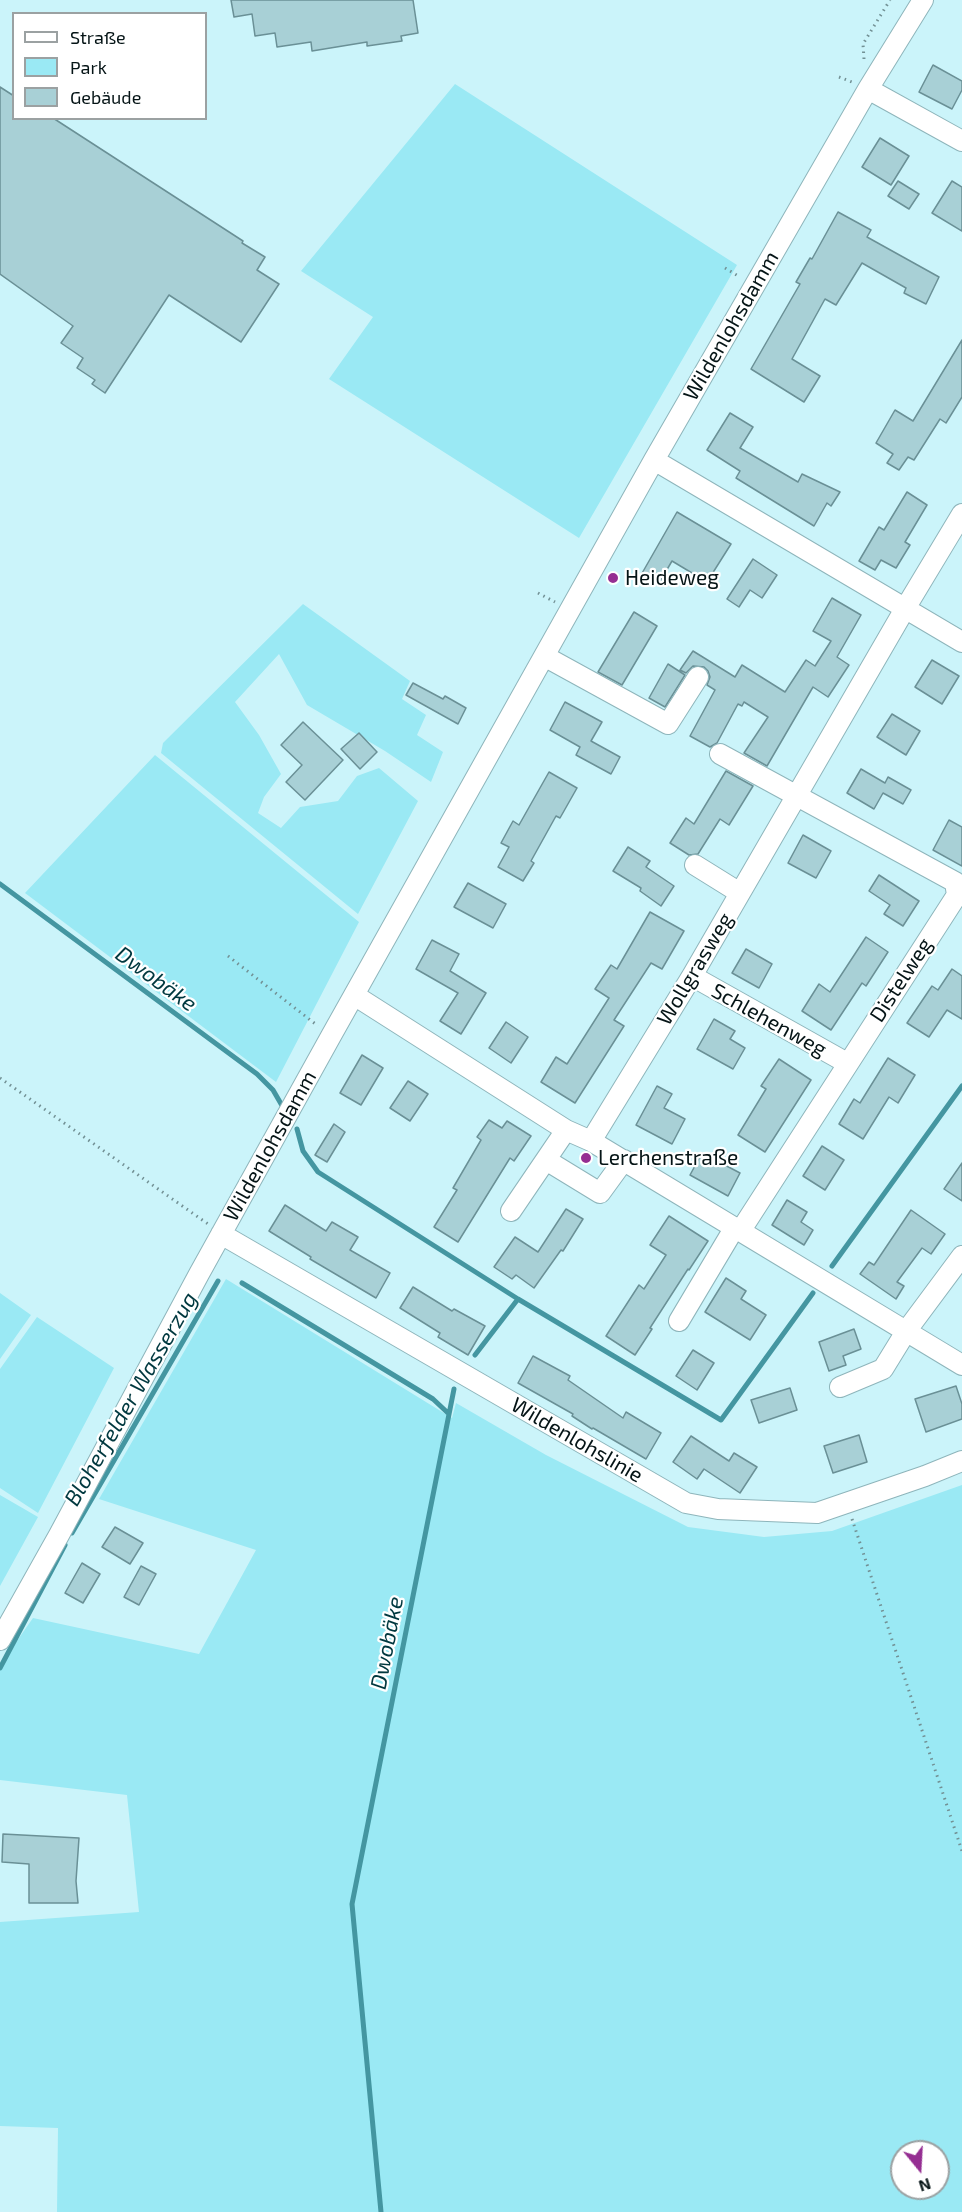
<!DOCTYPE html>
<meta charset="utf-8">
<style>
body{margin:0}
#map{position:relative;width:962px;height:2212px;overflow:hidden;background:#cbf4fa;font-family:"Exo 2",sans-serif}
canvas{display:block}
.legend{position:absolute;left:12px;top:12px;width:195px;height:108px;box-sizing:border-box;background:#fff;border:2px solid #9ba1a2;margin:0;padding:8px 10px;list-style:none;font-size:18px;color:#051416}
.legend li{display:flex;align-items:center;gap:12px;height:30px}
.legend b{width:30px;border:2px solid #9ba1a2}
.north{position:absolute;left:890px;top:2140px;width:60px;height:60px;box-sizing:border-box;background:#fff;border:2px solid #9ba1a2;border-radius:50%;rotate:162deg;font-size:16px;font-weight:700;line-height:24px;text-align:center;color:#051416}
.north::after{content:'';display:block;margin:auto;width:21px;height:27px;background:#952e92;clip-path:polygon(50% 0,100% 100%,50% 72%,0 100%)}
</style>
<div id="map">
<canvas width="962" height="2212"></canvas>
<ul class="legend">
<li><b style="height:8px;background:#fff"></b>Straße</li>
<li><b style="height:16px;background:#9ae9f4"></b>Park</li>
<li><b style="height:16px;background:#a8d0d6"></b>Gebäude</li>
</ul>
<div class="north">N</div>
</div>
<script>
const g = document.querySelector('canvas').getContext('2d');
g.lineJoin = 'round';
function fillPath(path, color) {
  g.fillStyle = color;
  g.fill(path, 'evenodd');
}
function stroke(path, color, width, dash) {
  g.strokeStyle = color;
  g.lineWidth = width;
  g.lineCap = dash ? 'butt' : 'round';
  g.setLineDash(dash || []);
  g.stroke(path);
}
function drawText(font, color, halo, rows, align = 'center') {
  g.font = font + ' "Exo 2",sans-serif';
  g.lineWidth = 4.5;
  g.setLineDash([]);
  g.textBaseline = 'middle';
  g.strokeStyle = halo;
  g.fillStyle = color;
  for (const [text, x, y, turn = 0] of rows) {
    g.save();
    g.translate(x, y);
    g.rotate((+turn || 0) * Math.PI / 180);
    g.textAlign = isNaN(turn) ? turn : align;
    if (halo) g.strokeText(text, 0, 0);
    g.fillText(text, 0, 0);
    g.restore();
  }
}
fillPath(new Path2D(`
 M455 84 737 265 579 538 329 379 373 317 301 271Z
 M303 604 410 681 402 699 426 715 417 735 443 752 431 782 385 751 307 705 279 654 235 702 259 735 281 774 264 797 258 813 281 828 300 807 338 801 357 776 379 768 418 801 358 914 161 753 163 743Z
 M155 755 359 922 276 1082 25 893Z
 M226 1279 452 1418 456 1403 546 1455 688 1527 764 1537 832 1531 962 1485V2212H57L58 2128 0 2126V1922L139 1912 127 1795 0 1780V1665L33 1618 199 1654 256 1550 99 1499ZM902 2152H938V2188H902Z
 M0 1293 31 1315 0 1359Z
 M37 1317 114 1368 38 1513 0 1488V1369Z
 M0 1495 38 1517 0 1586Z`), '#9ae9f4');
stroke(new Path2D(`
 M0 884 257 1074 273 1090 284 1109
 M297 1129 303 1151 318 1172 518 1299 475 1355
 M832 1266 962 1086
 M242 1283 433 1399 449 1414
 M518 1299 721 1420 813 1293
 M72 1533 218 1281
 M0 1668 65 1545
 M381 2212 352 1904 454 1389`), '#4496a1', 5);
const building = new Path2D(`
 M231 0H413L418 33 401 36 402 41 367 46V42L312 51 311 42 277 47 275 33 255 36 252 14 234 17Z
 M933 65 962 81V90L952 109 919 92Z
 M0 87 14 96V118H53L243 241 242 243 265 257 257 270 279 284 241 342 169 295 105 393 92 384 95 380 77 368 83 358 61 343 73 326 0 274Z
 M880 138 909 156 891 185 862 167Z
 M898 181 919 194 909 209 888 196Z
 M952 181 962 187V231L932 213Z
 M838 212 871 230 867 237 939 277 926 304 904 293 906 288 862 263 836 305 825 299 792 359 820 376 804 402 751 369 800 284 796 282 810 258 812 259Z
 M962 340V397L946 423 940 419 914 460 908 457 899 470 887 463 893 454 876 443 895 410 913 421Z
 M730 413 753 427 740 448 798 482 802 474 840 492 831 506 827 503 814 526 736 478 740 471 707 450Z
 M907 492 927 505 905 542 910 545 896 568 881 560 875 570 859 561 879 527 884 530Z
 M677 512 731 544 707 582 672 561 658 585 641 575Z
 M753 559 777 575 762 598 750 590 739 607 727 599Z
 M832 598 861 615 837 657 849 665 828 697 813 687 767 766 744 753 768 717 744 702 742 706 738 704 717 743 710 747 690 736 715 690 707 685 710 677 708 671 704 667 693 666 686 673 680 670 693 651 735 677 742 665 785 692 806 660 815 666 831 641 813 631Z
 M634 612 657 626 622 685 598 672Z
 M932 660 959 676 942 704 915 687Z
 M668 664 685 675 665 707 649 698Z
 M413 683 443 699 445 696 466 708 458 724 406 695Z
 M565 702 602 722 591 741 620 757 611 774 576 755 580 747 550 730Z
 M892 714 920 731 906 755 877 737Z
 M303 722 343 760 305 800 286 782 302 765 281 745Z
 M359 733 377 752 360 769 341 749Z
 M861 769 885 783 888 777 911 790 903 804 883 793 874 809 847 793Z
 M726 771 753 786 729 825 720 819 698 854 689 855 670 843 686 818 694 824Z
 M549 772 577 788 560 818 556 816 531 861 534 863 523 881 498 867 509 847 501 843 513 821 519 825Z
 M949 820 962 827V866L933 850Z
 M803 835 831 851 816 878 788 863Z
 M628 847 650 861 646 867 674 886 661 906 640 891 641 888 613 871Z
 M879 875 919 901 903 926 884 914 890 905 869 891Z
 M468 883 506 904 493 928 454 907Z
 M650 912 684 931 662 969 651 963 614 1020 624 1026 575 1103 541 1082 556 1057 567 1064 609 998 595 989 611 965 617 969Z
 M866 937 888 952 866 986 862 983 831 1030 802 1011 819 984 830 992Z
 M432 940 459 954 450 971 486 993 461 1034 440 1021 458 993 416 969Z
 M746 949 772 964 759 988 732 973Z
 M952 969 962 976V1019L947 1010 929 1037 907 1023 932 986 938 990Z
 M714 1019 735 1031 730 1039 745 1048 733 1069 697 1049Z
 M506 1022 528 1037 511 1063 489 1048Z
 M362 1055 383 1068 361 1105 340 1093Z
 M888 1058 915 1075 898 1103 889 1097 863 1139 839 1124 854 1099 860 1103Z
 M779 1059 811 1080 765 1152 738 1135 766 1089 761 1086Z
 M408 1081 428 1094 410 1121 390 1108Z
 M657 1086 672 1094 664 1108 685 1119 672 1144 636 1125Z
 M489 1120 502 1128 507 1121 531 1136 514 1161 510 1158 458 1242 434 1227 457 1190 453 1188 481 1140 477 1137Z
 M334 1124 345 1132 327 1162 315 1155Z
 M822 1146 844 1160 825 1190 803 1176Z
 M702 1153 740 1173 728 1196 690 1175Z
 M962 1163V1201L944 1189Z
 M787 1200 807 1212 801 1222 813 1230 804 1245 772 1225Z
 M285 1205 326 1231 332 1222 358 1237 350 1250 390 1273 376 1298 310 1259 311 1257 269 1231Z
 M566 1209 583 1219 563 1251 561 1250 534 1288 516 1275 512 1279 494 1267 515 1237 538 1252Z
 M911 1210 945 1234 931 1254 922 1248 897 1282 904 1286 896 1299 860 1274 869 1262 874 1265Z
 M669 1216 708 1241 689 1270 688 1269 650 1328 652 1329 635 1355 606 1336 639 1285 644 1289 666 1255 650 1245Z
 M726 1278 746 1291 741 1299 766 1315 750 1340 705 1312Z
 M413 1287 452 1311 454 1309 485 1326 468 1355 438 1337 440 1333 400 1308Z
 M854 1329 861 1349 843 1356 846 1365 829 1371 819 1342Z
 M693 1350 714 1363 697 1390 676 1376Z
 M533 1356 570 1376 568 1380 623 1418 626 1412 661 1433 646 1459 593 1428 592 1429 572 1416 573 1414 518 1383Z
 M956 1386 962 1404V1419L926 1432 915 1399Z
 M790 1388 797 1410 759 1423 751 1400Z
 M859 1435 867 1462 833 1473 824 1446Z
 M691 1436 729 1461 734 1453 757 1467 740 1493 704 1469 697 1479 673 1462Z
 M115 1527 143 1543 130 1564 102 1547Z
 M82 1563 100 1574 83 1603 65 1593Z
 M141 1566 156 1574 139 1605 124 1597Z
 M3 1834 79 1838 76 1881 78 1903H29V1864L2 1862Z`);
fillPath(building, '#a8d0d6');
stroke(building, '#6a9096', 1.5);
const minor = new Path2D(`
 M868 89 962 141
 M654 460 962 642
 M544 656 668 724 698 677
 M720 754 955 882 957 895 741 1230
 M695 865 740 893
 M692 976 847 1063
 M354 995 566 1130 591 1141 962 1365
 M591 1141 692 976 906 607 962 514
 M546 1160 600 1193 624 1160
 M511 1211 566 1130
 M221 1234 686 1503 718 1509 817 1513 925 1476 962 1461
 M679 1321 735 1227
 M840 1387 883 1369 907 1330 962 1256
 M0 1640 59 1535 199 1274 331 1036 654 460 868 89 923 0`);
stroke(minor, '#8eb5bb', 22);
stroke(new Path2D(`
 M864 59 863 44 890 0
 M839 77 852 82
 M725 268 740 277
 M538 593 555 602
 M228 956 318 1026
 M0 1078 208 1224
 M852 1519 962 1851`), '#729094', 3, [1.5, 4.5]);
stroke(minor, '#fff', 20);
for (const [x, y, r, color] of [
 [613,578,6,"#952e92"],
 [586,1158,6,"#952e92"]
]) {
  const dot = new Path2D();
  dot.arc(x, y, r, 0, 2 * Math.PI);
  g.fillStyle = color;
  g.fill(dot);
  stroke(dot, '#fff', 2);
}
drawText('21px', '#051416', '#fff', [
 ["Wildenlohsdamm",731,326,-60],
 ["Wollgrasweg",695,969,-59],
 ["Distelweg",901,980,-57],
 ["Schlehenweg",769,1020,29],
 ["Wildenlohsdamm",270,1146,-61],
 ["Wildenlohslinie",577,1440,30]
]);
drawText('21px', '#051416', '#fff', [
 ["Heideweg",625,578],
 ["Lerchenstraße",598,1158]
], 'left');
drawText('italic 22px', '#00383f', '#fff', [
 ["Dwobäke",156,979,36],
 ["Bloherfelder Wasserzug",131,1399,-60],
 ["Dwobäke",387,1643,-79]
]);
</script>
